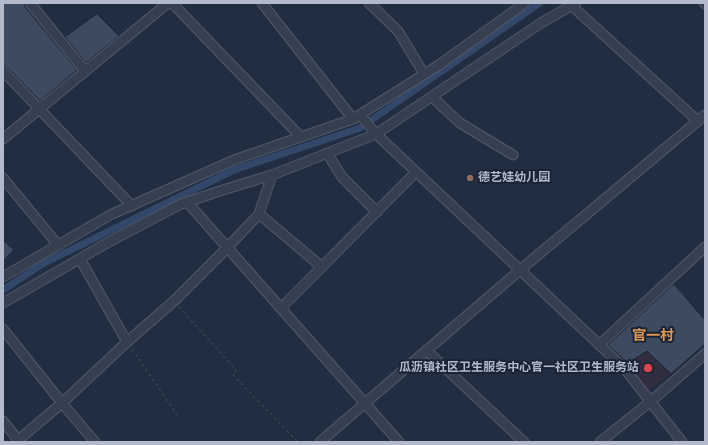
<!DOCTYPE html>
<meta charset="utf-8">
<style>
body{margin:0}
#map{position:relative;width:708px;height:445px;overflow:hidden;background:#212d40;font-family:Helvetica,sans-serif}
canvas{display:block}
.frame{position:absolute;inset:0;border:4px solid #b2bacb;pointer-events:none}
</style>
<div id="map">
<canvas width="708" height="445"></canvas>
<div class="frame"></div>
</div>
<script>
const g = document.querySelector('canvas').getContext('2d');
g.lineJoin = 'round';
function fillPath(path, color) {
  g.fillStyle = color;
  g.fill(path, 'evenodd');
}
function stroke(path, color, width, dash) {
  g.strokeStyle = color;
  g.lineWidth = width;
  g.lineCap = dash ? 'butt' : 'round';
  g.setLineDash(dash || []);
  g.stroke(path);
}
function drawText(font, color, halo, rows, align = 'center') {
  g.font = font + ' Helvetica,"Noto Sans SC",sans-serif';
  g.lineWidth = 4;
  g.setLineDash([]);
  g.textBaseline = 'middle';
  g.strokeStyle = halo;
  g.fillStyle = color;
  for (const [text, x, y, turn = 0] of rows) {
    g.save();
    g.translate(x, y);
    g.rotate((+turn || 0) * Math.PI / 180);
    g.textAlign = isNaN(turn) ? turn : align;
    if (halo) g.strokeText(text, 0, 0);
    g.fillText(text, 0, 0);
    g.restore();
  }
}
fillPath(new Path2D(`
 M647 351 671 374 648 390 628 363Z`), '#312e40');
stroke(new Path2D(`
 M3 290 44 263 234 170 360 128 540 3`), '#334869', 7);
const building = new Path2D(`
 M6 3H24L25 7 77 70 40 101 7 67 3 65V5Z
 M97 14 119 36 86 63 65 37Z
 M3 240 14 250 3 261Z
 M674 284 705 320V344L671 374 647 351 628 363 608 345Z`);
fillPath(building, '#3d4b60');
stroke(building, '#1d2637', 1);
const minor = new Path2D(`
 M30 3 85 71
 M172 3 301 137
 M262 3 353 119
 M369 3 398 31 424 74
 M704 3 705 4
 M572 6 698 121
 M3 71 132 206
 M432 97 460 123 513 155
 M360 115 376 134 625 369 682 442
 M3 139 168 3
 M327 153 342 177 377 212
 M3 178 58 245
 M187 202 399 442
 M259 214 322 267
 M80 259 127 342
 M3 277 110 215 234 160 353 119 439 65 525 3
 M3 303 107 243 181 204 226 189 272 175 376 134 541 23 576 3
 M281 308 416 172
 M3 329 62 403 95 442
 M599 345 705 247
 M427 351 524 442
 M3 421 18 440
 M16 442 62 403 127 342 174 301 227 248 259 214 272 175
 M320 442 520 270 705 115
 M600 442 650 402 705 354`);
stroke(minor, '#515a6b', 11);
stroke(new Path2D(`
 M179 307 236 370 233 375 298 442
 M132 349 177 415`), '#415a5e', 1, [3, 3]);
stroke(minor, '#363f50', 9);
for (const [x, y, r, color] of [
 [470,178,4,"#8d6e63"],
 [648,368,5,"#e0444e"]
]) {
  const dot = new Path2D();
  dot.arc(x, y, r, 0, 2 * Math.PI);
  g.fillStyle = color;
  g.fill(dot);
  stroke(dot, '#1b2435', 1.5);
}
drawText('bold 12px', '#b2bacb', '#1b2435', [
 ["德艺娃幼儿园",478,178],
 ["瓜沥镇社区卫生服务中心官一社区卫生服务站",639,368,"right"]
], 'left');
drawText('bold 14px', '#e09857', '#1b2435', [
 ["官一村",653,336]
]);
</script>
